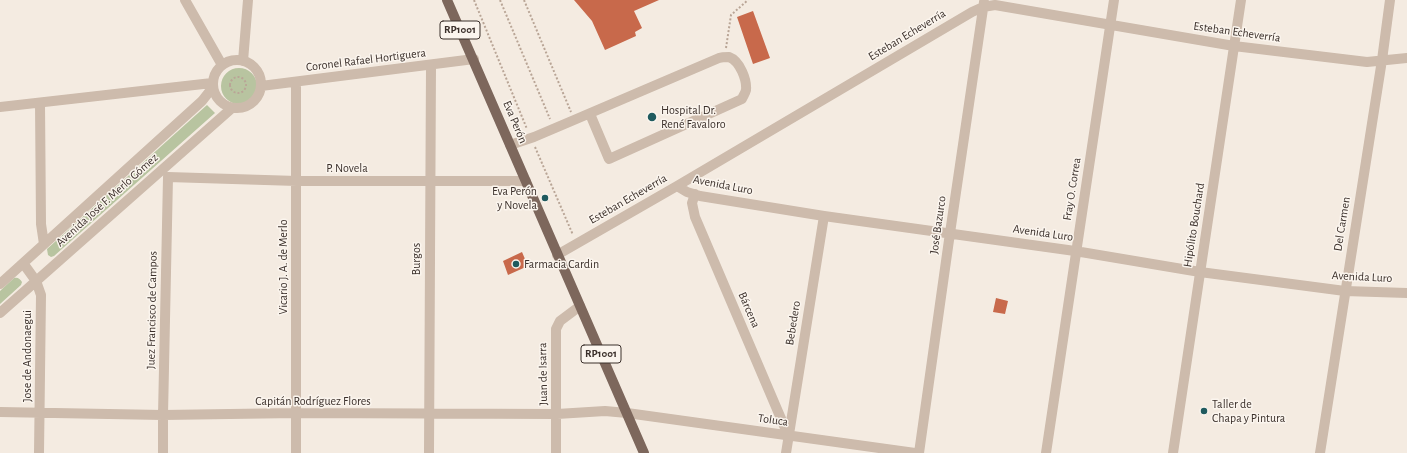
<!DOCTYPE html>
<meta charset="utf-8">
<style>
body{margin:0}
canvas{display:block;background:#f4ebe1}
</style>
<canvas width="1407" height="453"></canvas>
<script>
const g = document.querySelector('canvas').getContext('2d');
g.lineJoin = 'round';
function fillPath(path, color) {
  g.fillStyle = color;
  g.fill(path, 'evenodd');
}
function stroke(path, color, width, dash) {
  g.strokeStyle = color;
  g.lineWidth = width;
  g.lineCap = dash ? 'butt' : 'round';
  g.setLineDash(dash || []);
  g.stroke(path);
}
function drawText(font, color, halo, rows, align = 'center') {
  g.font = font + ' "Alegreya Sans",sans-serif';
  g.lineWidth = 3;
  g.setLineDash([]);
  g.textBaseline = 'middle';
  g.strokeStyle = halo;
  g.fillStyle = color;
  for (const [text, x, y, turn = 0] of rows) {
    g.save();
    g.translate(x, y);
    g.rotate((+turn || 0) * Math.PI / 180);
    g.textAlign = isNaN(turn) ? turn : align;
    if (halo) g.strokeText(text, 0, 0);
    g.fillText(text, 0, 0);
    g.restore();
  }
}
fillPath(new Path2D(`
 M221 86a18 18 0 1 1 36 0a18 18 0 1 1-36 0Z
 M207 105 215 113 54 256 51 257 48 255 47 249Z
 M14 278C18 277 20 279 22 282L21 285 0 304V291Z`), '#b8c4a0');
fillPath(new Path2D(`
 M574 0H659L634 11 642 28 635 32 636 36 605 50 592 21Z
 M753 11 770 58 753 64 737 17Z
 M522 252 528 266 508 275 503 261Z
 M996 298 1008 301 1005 314 993 312Z`), '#c8694b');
stroke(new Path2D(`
 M474 0 527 129
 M500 0 550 119
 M524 0 571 112
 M726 48 731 15 748 0
 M230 85a8 8 0 1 1 16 0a8 8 0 1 1-16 0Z
 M535 147 573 235`), '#b9a596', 2, [2, 2]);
stroke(new Path2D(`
 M185 0 222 65
 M213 84a24 24 0 1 1 48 0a24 24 0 1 1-48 0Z
 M243 61 248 0
 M261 86 474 59
 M40 103 41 224 44 244
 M0 107 212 83
 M510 145 534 137 574 120 719 58C722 57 725 57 729 57 740 61 747 80 746 90 745 94 743 96 742 99L609 159 590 114
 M168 177 297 181H526
 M677 186 687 192 700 196 824 216 1075 251 1200 272 1345 291 1407 293
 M695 194 692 203 695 217 788 435
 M557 255 677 186 972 12 983 7 995 5 1234 46 1367 62 1407 58
 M23 263 36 281 41 295 39 453
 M0 284 202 101 213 87
 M0 313 232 108
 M0 412 163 415 296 413 557 414 605 411 627 413 915 453
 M163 453V415L168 177
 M296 453V82
 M429 453 431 65
 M556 453V329L560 321 580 306
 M786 453 824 216
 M919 453 950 233 984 2
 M1046 453 1114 0
 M1173 453 1241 0
 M1320 453 1382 60 1390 0`), '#cdbbac', 10);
stroke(new Path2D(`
 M447 0 644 453`), '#7d675c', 10);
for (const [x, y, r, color] of [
 [652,117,5,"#1f5a5e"],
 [545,198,4,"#1f5a5e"],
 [516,264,4,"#1f5a5e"],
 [1204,411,4,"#1f5a5e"]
]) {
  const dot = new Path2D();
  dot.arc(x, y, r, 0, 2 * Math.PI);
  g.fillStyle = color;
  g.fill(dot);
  stroke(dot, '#fbf5ee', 1.5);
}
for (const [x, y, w] of [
 [460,30,40],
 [601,354,40]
]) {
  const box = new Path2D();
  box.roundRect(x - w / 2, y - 9, w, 18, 3);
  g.fillStyle = '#fbf5ee';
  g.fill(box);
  stroke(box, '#3b302b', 1);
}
drawText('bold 11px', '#3b302b', null, [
 ["RP1001",460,30],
 ["RP1001",601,354]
]);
drawText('12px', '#3b302b', '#fbf5ee', [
 ["Esteban Echeverría",1237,32,8],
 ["Esteban Echeverría",907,35,-31],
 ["Coronel Rafael Hortiguera",366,60,-7],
 ["Eva Perón",515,122,67],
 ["P. Novela",347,168],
 ["Avenida Luro",723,185,11],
 ["Fray O. Correa",1072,189,-81],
 ["Esteban Echeverría",628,199,-30],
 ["Avenida José F. Merlo Gómez",107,200,-42],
 ["Del Carmen",1342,224,-81],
 ["José Bazurco",938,225,-82],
 ["Hipólito Bouchard",1194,225,-81],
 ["Avenida Luro",1043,233,8],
 ["Burgos",416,259,-90],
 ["Vicario J. A. de Merlo",283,267,-90],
 ["Avenida Luro",1362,277,3],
 ["Juez Francisco de Campos",152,310,-89],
 ["Bárcena",749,310,67],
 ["Bebedero",793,323,-81],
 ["Jose de Andonaegui",27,356,-90],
 ["Juan de Isarra",543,374,-91],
 ["Capitán Rodríguez Flores",313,401],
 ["Toluca",773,420,8]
]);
drawText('12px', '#3b302b', '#fbf5ee', [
 ["Hospital Dr.",661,110],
 ["René Favaloro",661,124],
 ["Eva Perón",537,191,"right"],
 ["y Novela",537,205,"right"],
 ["Farmacia Cardin",524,264],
 ["Taller de",1212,404],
 ["Chapa y Pintura",1212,418]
], 'left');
</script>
